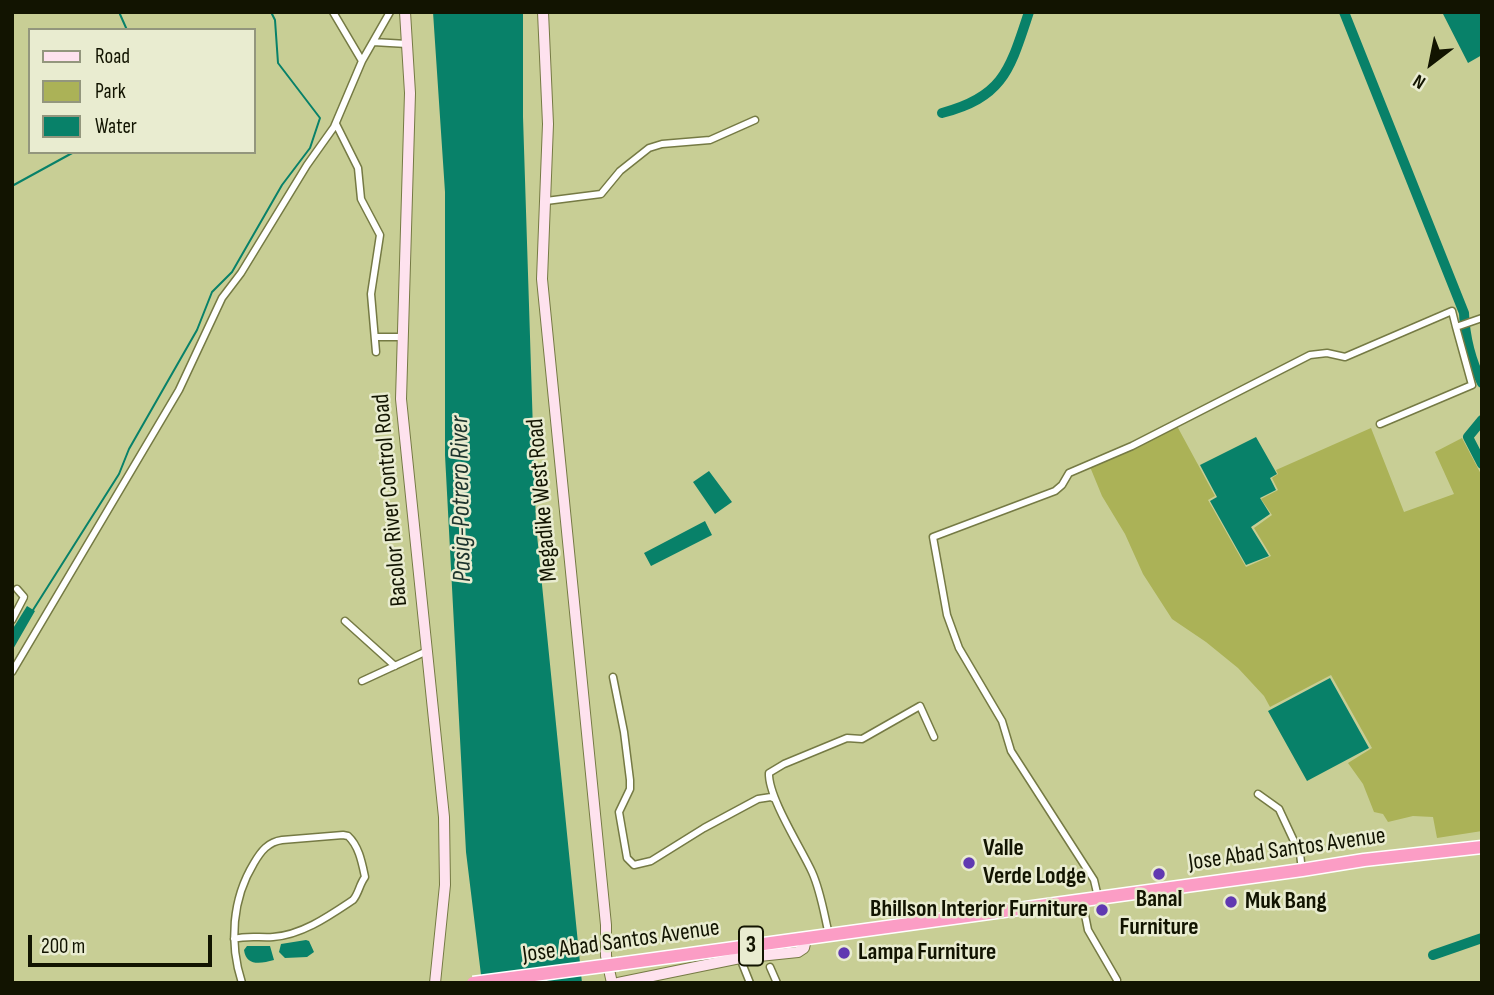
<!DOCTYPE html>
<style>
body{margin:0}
#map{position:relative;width:1494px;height:995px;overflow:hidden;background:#c8ce95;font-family:"Sofia Sans Condensed",sans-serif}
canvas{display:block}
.frame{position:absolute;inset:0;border:14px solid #121401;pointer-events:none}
.legend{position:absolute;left:28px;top:28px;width:228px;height:126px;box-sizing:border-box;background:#e9ecd0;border:2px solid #93967d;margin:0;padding:9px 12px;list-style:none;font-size:21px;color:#121401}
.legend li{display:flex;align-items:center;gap:14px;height:35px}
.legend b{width:35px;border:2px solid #93967d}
.north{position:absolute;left:1396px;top:28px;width:70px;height:70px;-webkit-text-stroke:5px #e9ecd0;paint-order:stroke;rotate:212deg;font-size:19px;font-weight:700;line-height:28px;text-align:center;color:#121401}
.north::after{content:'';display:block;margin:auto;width:24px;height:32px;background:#121401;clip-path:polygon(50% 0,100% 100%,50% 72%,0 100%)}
.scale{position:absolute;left:28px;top:935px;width:184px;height:32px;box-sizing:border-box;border:4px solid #121401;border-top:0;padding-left:9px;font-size:21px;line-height:24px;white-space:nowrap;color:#121401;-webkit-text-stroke:5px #e9ecd0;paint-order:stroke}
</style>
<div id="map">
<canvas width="1494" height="995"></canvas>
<div class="frame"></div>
<ul class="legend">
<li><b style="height:9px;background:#fee2ee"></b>Road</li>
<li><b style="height:19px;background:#abb257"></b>Park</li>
<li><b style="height:19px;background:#088169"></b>Water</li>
</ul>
<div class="north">N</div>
<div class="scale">200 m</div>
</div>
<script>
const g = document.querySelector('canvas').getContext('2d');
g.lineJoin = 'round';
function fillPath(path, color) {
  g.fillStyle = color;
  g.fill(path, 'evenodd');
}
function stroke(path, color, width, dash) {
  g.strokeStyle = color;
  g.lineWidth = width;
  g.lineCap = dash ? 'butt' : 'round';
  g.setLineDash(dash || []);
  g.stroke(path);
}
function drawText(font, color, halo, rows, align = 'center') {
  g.font = font + ' "Sofia Sans Condensed",sans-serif';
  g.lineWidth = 5;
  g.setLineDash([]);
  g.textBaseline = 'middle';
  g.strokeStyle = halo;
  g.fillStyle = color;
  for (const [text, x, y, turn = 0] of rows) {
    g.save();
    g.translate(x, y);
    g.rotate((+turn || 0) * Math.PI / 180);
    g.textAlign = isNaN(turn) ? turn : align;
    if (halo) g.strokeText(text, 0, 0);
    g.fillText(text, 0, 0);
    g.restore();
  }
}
fillPath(new Path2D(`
 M1177 426 1215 496 1208 500 1246 567 1271 556 1254 528 1272 515 1261 499 1278 490 1272 478 1278 474 1276 470 1371 428 1404 512 1454 494 1435 452 1462 438 1482 476V831L1437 838 1433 817 1413 816 1388 822 1383 814 1374 812 1363 784 1348 763 1372 748 1331 675 1270 707 1264 696 1238 668 1206 642 1172 619 1143 574 1125 534 1102 496 1088 462Z`), '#abb257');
fillPath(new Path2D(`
 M433 12H523V117L536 525 582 983H482L466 852 445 455V192Z
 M1442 12H1482V55L1468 63Z
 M1256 437 1277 474 1270 478 1276 490 1260 498 1270 514 1251 527 1269 556 1246 565 1210 501 1217 497 1200 465Z
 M709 471 732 502 715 514 693 482Z
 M705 521 712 535 651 566 644 553Z
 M27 606 35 611 12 651V630Z
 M1330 678 1369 748 1307 781 1268 711Z
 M306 940 309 941 314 952 307 957 285 958 279 952 281 944Z
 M247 946H270L274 960C260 964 246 966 244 950Z`), '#088169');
stroke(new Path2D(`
 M119 12 127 30
 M12 186 74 152
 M33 610 119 474 129 449 197 330 212 292 232 272 282 185 310 148 320 118 278 63 275 20 271 12`), '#088169', 2);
stroke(new Path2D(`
 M1344 12 1464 313C1465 338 1471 361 1482 383
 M942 113C1004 97 1010 69 1029 12
 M1482 420 1468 437 1482 464
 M1433 955 1482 938`), '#088169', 10);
const street = new Path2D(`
 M333 12 362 61
 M373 42 407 44
 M336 124 358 168 361 199 380 235 371 294 376 352
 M546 201 601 194 620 171 649 148 662 144 710 140 755 120
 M375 337H402
 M1380 424 1472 385 1456 327 1482 318
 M12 620 24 597 17 589
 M345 621 395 666
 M12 672 179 390 222 298 241 273 307 165 334 127 362 61 390 12
 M613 677 624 732 630 780V789L619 812 627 858 634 865 651 861 704 828 758 799 771 797 775 799
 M362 681 427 651
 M1258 794 1279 809 1300 854 1302 870
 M1098 897 1094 880 1011 751 1002 721 959 648 947 615 933 537 1055 491 1062 485 1069 473 1132 446 1310 355 1327 353 1345 357 1452 311 1456 327
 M1082 900 1088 930 1117 980
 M829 935C824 914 821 892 812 872 801 848 768 797 769 773L784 764 847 738 862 739 920 706 934 737
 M234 939C248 935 260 938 273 937 302 935 329 916 353 900 359 893 359 885 365 877 362 863 359 846 348 836L343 835 282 840C268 842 261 851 254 863 232 899 229 943 242 983
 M740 958 750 983
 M770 967 777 983`);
const secondary = new Path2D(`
 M405 12 410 93 401 399 444 817 445 885 435 983
 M543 12 548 124 542 279 606 925V956L612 983
 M618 983 740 958 798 952 804 948 806 939`);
const highway = new Path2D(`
 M618 964 1302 870 1364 860 1482 847`);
stroke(street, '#757a44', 9);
stroke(secondary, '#757a44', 12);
stroke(highway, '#fff', 15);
stroke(street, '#fff', 6);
stroke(secondary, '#fee2ee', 10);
stroke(highway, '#fb9dc5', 12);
const highwayBridge = new Path2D(`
 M473 983 618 964`);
stroke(highwayBridge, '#fff', 15, []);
stroke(highwayBridge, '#fb9dc5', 12);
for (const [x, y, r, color] of [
 [969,863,7,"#6039b1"],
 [1159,874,7,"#6039b1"],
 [1231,902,7,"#6039b1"],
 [1102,910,7,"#6039b1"],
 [844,953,7,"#6039b1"]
]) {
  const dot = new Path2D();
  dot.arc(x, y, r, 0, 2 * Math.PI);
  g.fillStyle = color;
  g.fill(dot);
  stroke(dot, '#e9ecd0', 2.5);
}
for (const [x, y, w] of [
 [751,946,24]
]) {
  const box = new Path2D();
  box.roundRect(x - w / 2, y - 19.5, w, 39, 5);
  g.fillStyle = '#e9ecd0';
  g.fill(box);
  stroke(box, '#121401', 2);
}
drawText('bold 23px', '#121401', null, [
 ["3",751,946]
]);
drawText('24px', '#121401', '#e9ecd0', [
 ["Bacolor River Control Road",391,500,-95],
 ["Megadike West Road",543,500,-95],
 ["Jose Abad Santos Avenue",1287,850,-8],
 ["Jose Abad Santos Avenue",621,942,-8]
]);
drawText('bold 24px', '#121401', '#e9ecd0', [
 ["Valle",983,849],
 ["Verde Lodge",983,877],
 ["Banal",1159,900,"center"],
 ["Furniture",1159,928,"center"],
 ["Muk Bang",1245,902],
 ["Bhillson Interior Furniture",1088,910,"right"],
 ["Lampa Furniture",858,953]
], 'left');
drawText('italic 26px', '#1d342d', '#e9ecd0', [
 ["Pasig-Potrero River",462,499,-91]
]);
</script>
